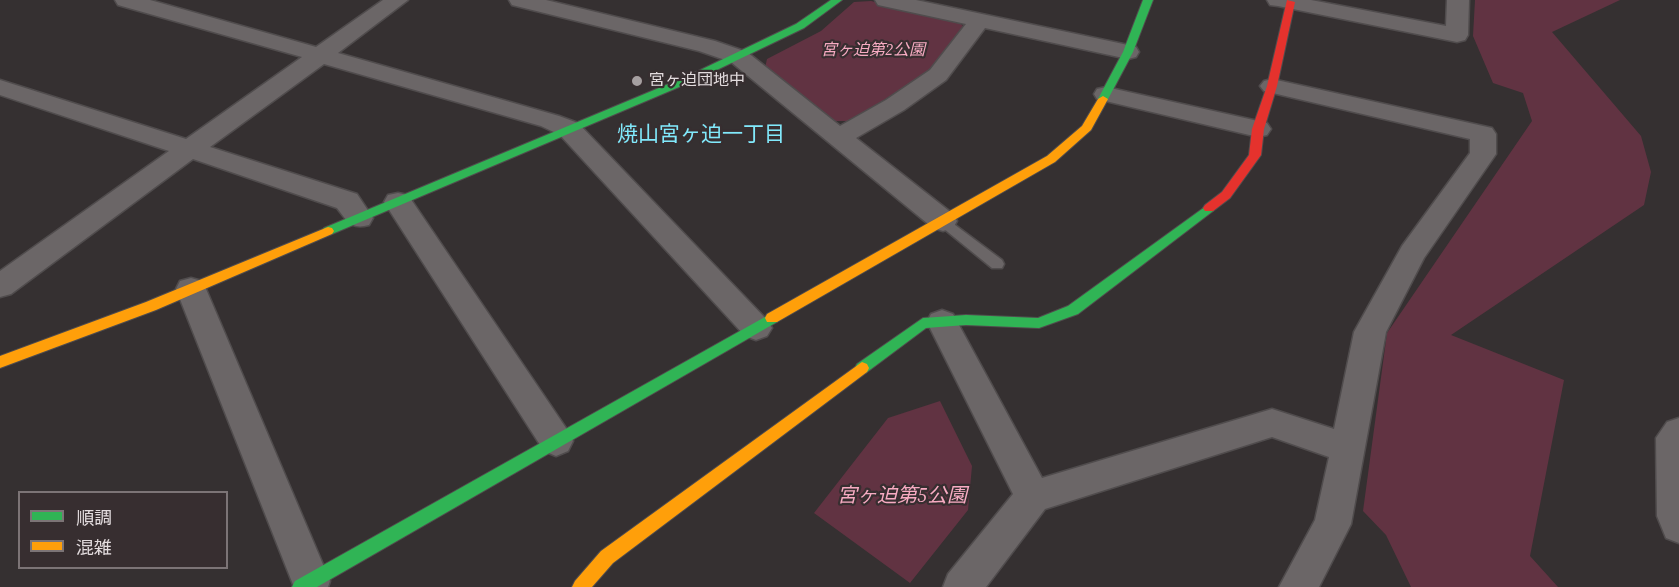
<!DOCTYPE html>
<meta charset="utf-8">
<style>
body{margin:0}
#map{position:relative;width:1679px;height:587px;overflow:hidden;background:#353031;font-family:"Source Serif 4","Noto Sans JP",serif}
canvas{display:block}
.legend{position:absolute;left:18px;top:491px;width:210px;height:78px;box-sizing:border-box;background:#372e30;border:2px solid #7c7476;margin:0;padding:8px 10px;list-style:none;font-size:18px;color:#e3dcde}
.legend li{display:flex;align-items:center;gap:12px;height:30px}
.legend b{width:30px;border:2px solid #7c7476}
</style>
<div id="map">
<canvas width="1679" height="587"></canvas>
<ul class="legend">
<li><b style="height:8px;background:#30b455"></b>順調</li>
<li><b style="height:8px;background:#ff9f0a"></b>混雑</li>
</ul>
</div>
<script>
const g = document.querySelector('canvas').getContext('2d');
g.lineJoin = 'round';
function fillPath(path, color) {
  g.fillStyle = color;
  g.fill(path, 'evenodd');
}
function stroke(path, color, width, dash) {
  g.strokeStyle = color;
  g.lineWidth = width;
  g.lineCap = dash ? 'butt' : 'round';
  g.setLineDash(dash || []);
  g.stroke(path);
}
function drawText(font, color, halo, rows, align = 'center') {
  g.font = font + ' "Source Serif 4","Noto Sans JP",serif';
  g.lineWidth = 4.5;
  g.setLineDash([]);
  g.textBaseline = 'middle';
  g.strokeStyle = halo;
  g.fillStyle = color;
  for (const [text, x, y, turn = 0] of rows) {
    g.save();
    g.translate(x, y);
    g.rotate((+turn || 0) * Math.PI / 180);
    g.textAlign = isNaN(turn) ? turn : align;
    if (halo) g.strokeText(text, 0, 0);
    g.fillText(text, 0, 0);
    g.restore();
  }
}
fillPath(new Path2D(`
 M1475 0H1620L1552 32 1641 136 1651 172 1644 205 1451 335 1564 380 1530 556 1558 587H1411L1386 535 1363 511 1387 333 1532 121 1523 93 1493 83 1473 36Z
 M871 1 958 21 963 26 932 70 850 121H835L765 68 767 59 821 31 854 2Z
 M940 401 972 466 968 510 910 583 814 513 888 418Z`), '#613342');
const lane = new Path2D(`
 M943 216 1002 260 1004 264 1002 268H992L938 224 936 221 938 218Z`);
const street = new Path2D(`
 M115 0H150L316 47 383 0H408L338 53 559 116 578 123 767 320 772 328 767 336 756 340 745 336 560 135 541 126 324 64 210 147 357 194 373 218 369 225C351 230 347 221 337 208L193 159 11 294 0 297V271L169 151 0 95V80L186 139 302 57 118 5Z
 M509 0H546L715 41 747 52 840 126 886 100 930 70 966 24 878 5 875 0H916L1128 45 1136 47 1139 52 1136 57 1128 59 985 28 946 80 904 110 856 138 953 214 957 221 953 228 943 231 933 228 731 62 699 51 512 5Z
 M1267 0H1311L1446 26 1447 0H1469L1468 35 1465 40 1457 42 1278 6 1270 5Z
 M1272 79 1483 126 1492 128 1496 134V154L1424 258 1386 332 1351 524 1319 587H1279L1315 520 1329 457 1272 437 1045 509 986 587H943L948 574 1013 494 927 322 931 314 942 310 953 314 1042 478 1272 409 1334 429 1354 332 1402 246 1470 153V139L1264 91 1260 86 1264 81Z
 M1106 87 1258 121 1267 123 1271 129 1267 135 1258 137 1097 99 1094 94 1097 89Z
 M398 193 408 195 568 431 573 441 568 451 556 456 544 451 384 202 388 195Z
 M191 278 202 281 206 289 330 581 328 587H294L176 289 180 281Z
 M1679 418V543L1666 538 1657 516 1656 438 1667 422Z`);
const fast = new Path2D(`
 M831 0H842L804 28 698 79 332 234H324L322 231 324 228 690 75 796 24Z
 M1143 0H1153L1133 52 1107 101H1099L1098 99 1123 52Z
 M1209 204 1213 205 1215 208 1213 211 1078 314 1039 328 966 325 926 328 867 372 862 374 857 372 855 368 857 364 923 318 966 315 1038 318 1068 306Z
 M772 313 777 314 779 318 777 322 317 587H292L295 581Z`);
const slow = new Path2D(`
 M1103 96 1108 99 1091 130 1055 162 777 322H767L765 318 767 314 1047 156 1082 126 1098 99Z
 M328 227 332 228 334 231 332 234 156 310 0 368V356L146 302Z
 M862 362 867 364 869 368 867 372 613 563 592 587H572L575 581 601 551Z`);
const jam = new Path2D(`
 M1287 0 1295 2 1277 86 1264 129 1261 155 1230 198 1213 211H1205L1203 208 1205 205 1222 192 1249 155 1252 129 1267 86Z`);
stroke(lane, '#504c4d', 3);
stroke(street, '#504c4d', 3);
stroke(fast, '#504c4d', 2);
stroke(slow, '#504c4d', 2);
stroke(jam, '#504c4d', 2);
fillPath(lane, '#6b6667');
fillPath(street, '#6b6667');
fillPath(fast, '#30b455');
fillPath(slow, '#ff9f0a');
fillPath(jam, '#e5322d');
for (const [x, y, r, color] of [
 [637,81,6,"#a6a0a1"]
]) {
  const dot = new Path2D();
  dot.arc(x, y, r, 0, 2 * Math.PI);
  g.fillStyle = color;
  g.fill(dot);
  stroke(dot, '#372e30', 2);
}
drawText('italic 16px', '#f7abc2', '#372e30', [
 ["宮ヶ迫第2公園",873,51]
]);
drawText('16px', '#e3dcde', '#372e30', [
 ["宮ヶ迫団地中",649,81]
], 'left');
drawText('italic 20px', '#f7abc2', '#372e30', [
 ["宮ヶ迫第5公園",902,497]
]);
drawText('21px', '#81e9fb', '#372e30', [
 ["焼山宮ヶ迫一丁目",701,136]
]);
</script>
